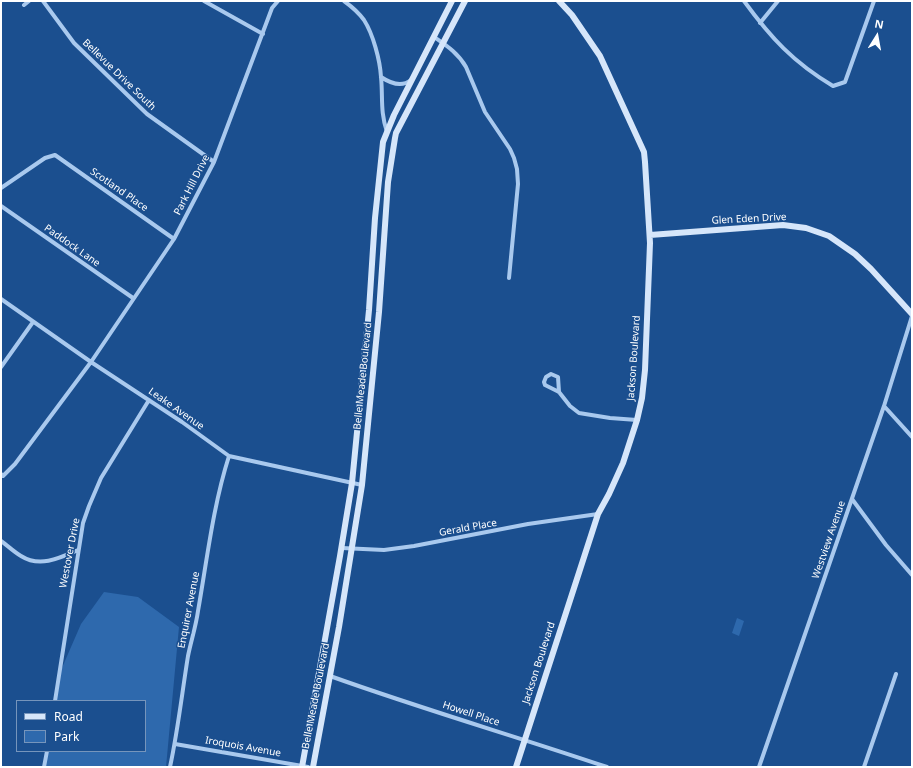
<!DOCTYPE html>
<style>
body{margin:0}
#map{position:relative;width:913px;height:768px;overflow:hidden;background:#1b4f8f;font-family:"Noto Sans",sans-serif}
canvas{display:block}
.frame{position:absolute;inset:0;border:2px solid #fff;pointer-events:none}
.legend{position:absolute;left:16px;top:700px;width:130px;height:52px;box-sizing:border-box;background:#1b4f8f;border:1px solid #7695bc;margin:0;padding:5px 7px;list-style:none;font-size:12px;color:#fff}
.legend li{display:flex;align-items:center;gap:8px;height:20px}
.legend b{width:20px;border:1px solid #7695bc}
.north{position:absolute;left:857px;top:16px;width:40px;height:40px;-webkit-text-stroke:3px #1b4f8f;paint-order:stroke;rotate:11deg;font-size:11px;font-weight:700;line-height:16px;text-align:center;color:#fff}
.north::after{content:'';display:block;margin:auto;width:14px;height:18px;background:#fff;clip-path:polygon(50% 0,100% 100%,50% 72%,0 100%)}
</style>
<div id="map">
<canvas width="913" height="768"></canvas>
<div class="frame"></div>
<ul class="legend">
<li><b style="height:5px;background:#d6e6fa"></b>Road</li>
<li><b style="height:11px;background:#2e69ad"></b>Park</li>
</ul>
<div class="north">N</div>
</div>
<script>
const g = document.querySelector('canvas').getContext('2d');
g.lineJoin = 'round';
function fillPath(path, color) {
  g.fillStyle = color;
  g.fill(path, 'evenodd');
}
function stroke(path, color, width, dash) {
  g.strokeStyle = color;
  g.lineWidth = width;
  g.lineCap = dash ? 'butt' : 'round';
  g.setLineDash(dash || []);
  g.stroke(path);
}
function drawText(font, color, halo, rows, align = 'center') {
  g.font = font + ' "Noto Sans",sans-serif';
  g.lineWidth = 3;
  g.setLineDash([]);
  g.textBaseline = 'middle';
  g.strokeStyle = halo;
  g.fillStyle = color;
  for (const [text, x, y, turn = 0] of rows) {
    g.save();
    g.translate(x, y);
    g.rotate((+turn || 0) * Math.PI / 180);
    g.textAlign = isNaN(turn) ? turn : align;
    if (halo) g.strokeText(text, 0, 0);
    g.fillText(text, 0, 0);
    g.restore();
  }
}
fillPath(new Path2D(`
 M104 592 138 597 179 627 166 767H44L47 751H145V701H54L58 677 81 624Z
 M737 618 744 621 739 636 732 633Z`), '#2e69ad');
stroke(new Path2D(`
 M43 1 74 43 147 114 214 162
 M204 1 263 34
 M344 1C351 6 359 13 364 20 373 34 380 60 381 77 383 96 380 112 387 132
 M744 1C771 38 793 62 833 86L845 82 874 1
 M24 5 29 1
 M760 23 778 1
 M434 37C447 46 458 53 466 67L485 112 510 149 514 158 517 169 518 184 509 278
 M381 77C390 83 401 88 411 80
 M1 188 45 158 55 155 174 239
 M1 206 133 298
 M1 299 91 362 182 422 229 456 362 485
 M1 367 33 322
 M559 392 558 377 551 374 546 377 544 382 545 385 559 392 570 406 579 413 610 418 637 420
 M884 406 912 437
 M1 474 3 476 15 464 91 362 174 239 214 162 272 8 278 1
 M852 499 886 545 912 575
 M1 541C8 546 14 552 21 556 40 568 60 558 78 550
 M342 548 384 550 414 546 528 524 598 514
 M330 676C422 709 515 736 607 767
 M55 701 83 523 89 506 101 478 149 400
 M175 744 308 767
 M44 767 47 751
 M170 767C178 730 182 693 188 656 191 641 196 626 198 611 207 560 213 506 229 456
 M759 767 884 406 912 316
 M864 767 896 674`), '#a9c9ee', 4);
stroke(new Path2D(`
 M650 235 783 225 806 228 829 236 855 254 871 269 912 314
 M302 767 340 556 352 483 369 310 375 218 383 142 394 115 452 1
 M313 767 339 627 362 485 379 312 388 182 395 138 396 133 465 1
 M516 767 598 514 609 494 623 463 637 420 642 398 645 370 650 243 645 162 644 152 600 56 572 15 559 1`), '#d6e6fa', 6);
drawText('10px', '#fff', '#1b4f8f', [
 ["Bellevue Drive South",119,75,44],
 ["Park Hill Drive",192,185,-63],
 ["Scotland Place",119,190,35],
 ["Glen Eden Drive",749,219,-3],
 ["Paddock Lane",72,246,35],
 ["Jackson Boulevard",634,358,-86],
 ["Belle Meade Boulevard",363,376,-84],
 ["Leake Avenue",176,409,35],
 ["Gerald Place",468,528,-10],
 ["Westview Avenue",829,540,-71],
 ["Westover Drive",70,553,-79],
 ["Enquirer Avenue",189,610,-79],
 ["Jackson Boulevard",539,663,-72],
 ["Belle Meade Boulevard",316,696,-79],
 ["Howell Place",471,714,18],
 ["Iroquois Avenue",243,747,10]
]);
</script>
